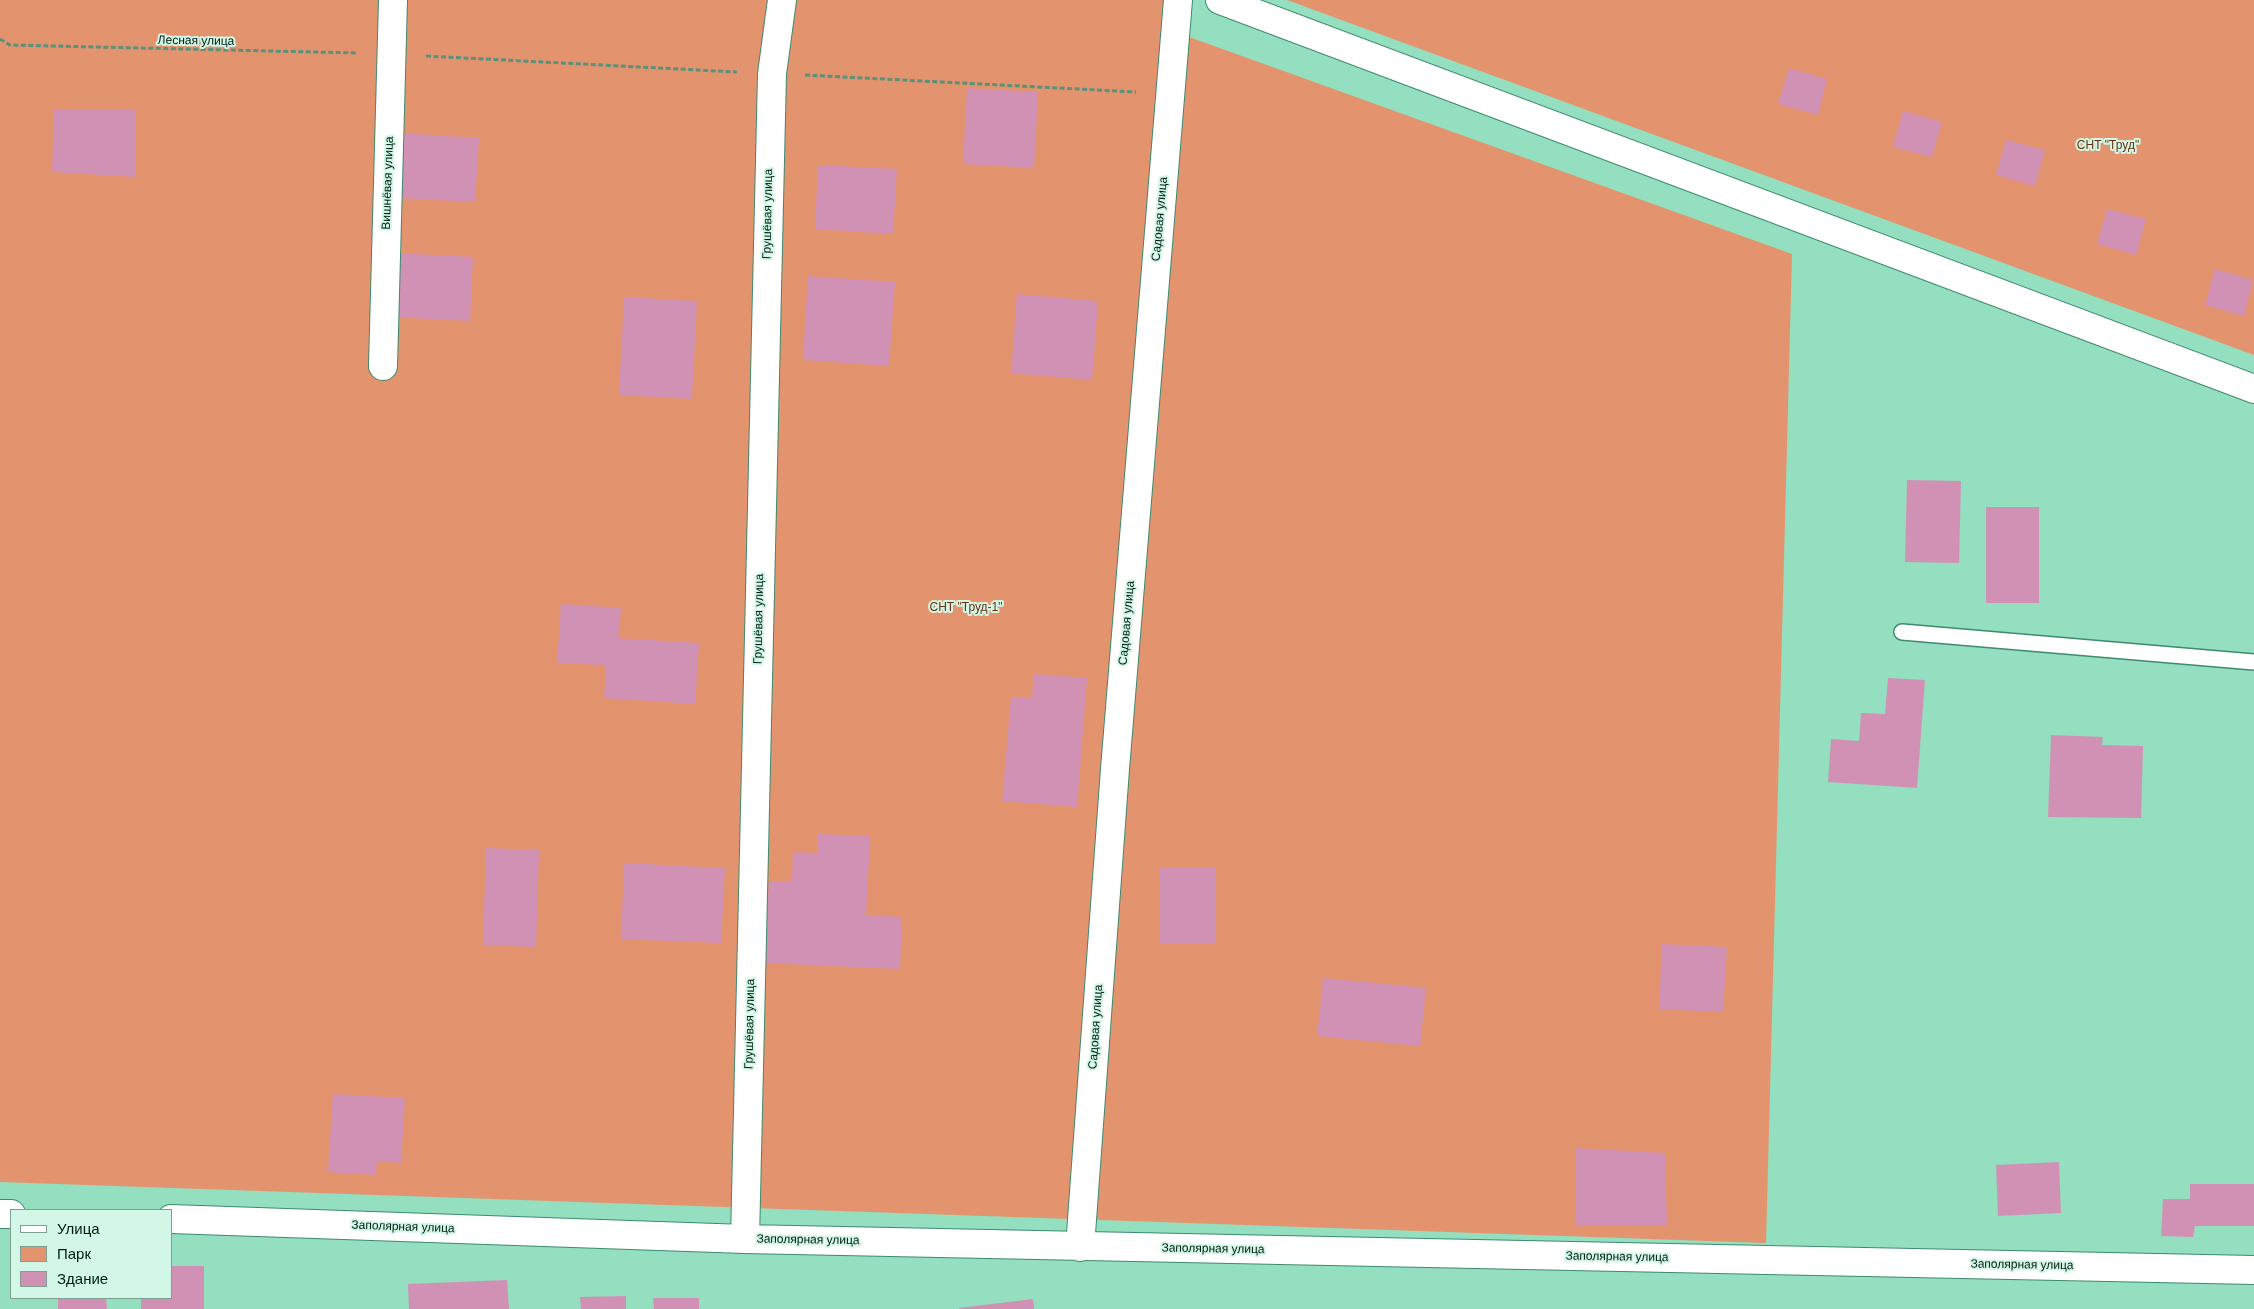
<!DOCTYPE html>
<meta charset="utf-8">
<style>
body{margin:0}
#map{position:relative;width:2254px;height:1309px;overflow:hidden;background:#93dfbf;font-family:Arial,sans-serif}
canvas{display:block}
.legend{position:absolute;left:10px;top:1209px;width:162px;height:90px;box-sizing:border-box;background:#d2f7e6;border:1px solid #7e9f91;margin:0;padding:6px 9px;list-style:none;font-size:15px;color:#001c11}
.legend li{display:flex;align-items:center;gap:10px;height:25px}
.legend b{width:25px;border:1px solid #7e9f91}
</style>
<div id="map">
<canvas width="2254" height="1309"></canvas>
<ul class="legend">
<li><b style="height:6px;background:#fff"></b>Улица</li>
<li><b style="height:14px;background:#e3946f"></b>Парк</li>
<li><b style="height:14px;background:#d191b4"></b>Здание</li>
</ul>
</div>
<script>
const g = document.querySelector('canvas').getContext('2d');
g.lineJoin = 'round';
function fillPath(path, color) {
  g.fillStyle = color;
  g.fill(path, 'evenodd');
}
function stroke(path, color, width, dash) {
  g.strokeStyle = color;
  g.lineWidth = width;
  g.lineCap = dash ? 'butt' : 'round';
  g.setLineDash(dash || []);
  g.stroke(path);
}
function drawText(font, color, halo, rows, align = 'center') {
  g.font = font + ' Arial,sans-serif';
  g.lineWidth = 4;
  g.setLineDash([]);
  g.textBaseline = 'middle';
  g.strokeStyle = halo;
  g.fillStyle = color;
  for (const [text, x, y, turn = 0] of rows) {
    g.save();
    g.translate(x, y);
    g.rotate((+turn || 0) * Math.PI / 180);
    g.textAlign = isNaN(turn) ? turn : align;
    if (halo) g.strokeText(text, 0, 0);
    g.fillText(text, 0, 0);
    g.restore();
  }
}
fillPath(new Path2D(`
 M0 0H1179L1178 33 1792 254 1766 1243 0 1182Z
 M1287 0H2254V355Z`), '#e3946f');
fillPath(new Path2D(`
 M1789 68 1827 79 1818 115 1778 104Z
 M967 88 1038 92 1034 168 963 164Z
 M54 110H135L136 177 52 172Z
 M1903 111 1942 122 1932 157 1893 147Z
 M400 133 479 138 475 202 397 198Z
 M2006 140 2045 150 2035 186 1996 175Z
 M818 165 897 169 893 234 815 229Z
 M2107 209 2146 219 2136 255 2097 244Z
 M395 253 473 257 470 321 392 317Z
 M2215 269 2253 280 2244 316 2205 305Z
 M808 276 895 282 889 366 803 360Z
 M1017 294 1098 301 1092 380 1011 373Z
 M624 297 697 301 692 399 619 395Z
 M1907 480 1961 481 1959 563 1905 562Z
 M1986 507H2039V603H1986Z
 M561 604 621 608 618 638 699 643 695 704 604 698 606 665 557 663Z
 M1034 674 1087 678 1077 807 1002 801 1011 697 1032 698Z
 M1888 678 1925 680 1917 788 1828 782 1831 739 1859 741 1861 713 1885 714Z
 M2051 735 2103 737 2102 745 2143 746 2141 818 2048 817Z
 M818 834 870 836 866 915 902 917 900 969 765 963 769 881 792 882 793 852 817 853Z
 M486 848 539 850 536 947 483 945Z
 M624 863 725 868 721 943 621 939Z
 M1160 868H1216V943H1160Z
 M1662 944 1727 947 1723 1012 1659 1009Z
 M1323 978 1426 988 1420 1046 1317 1036Z
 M333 1094 405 1098 401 1163 377 1161 376 1175 328 1172Z
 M1575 1148 1665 1153 1667 1226 1576 1225Z
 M2059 1162 2061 1213 1998 1216 1996 1165Z
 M2190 1184H2254V1226H2195L2193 1237 2161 1236 2163 1199H2190Z
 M171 1266H204V1309H141V1298H171Z
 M507 1280 509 1309H409L408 1284Z
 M626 1296V1309H581L580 1297Z
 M58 1298H106L107 1309H58Z
 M653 1298H699V1309H654Z
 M1033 1299 1034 1309H959V1308Z`), '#d191b4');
const service = new Path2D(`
 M1902 632 2254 662`);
const minor = new Path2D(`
 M1220 0 2254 389
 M383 366 393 0
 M0 1214H11
 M171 1219 745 1239 2254 1270
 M745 1239 772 74 782 0
 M1080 1247 1115 769 1178 0`);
stroke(service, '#3e8a6d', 18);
stroke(minor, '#3e8a6d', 30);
stroke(new Path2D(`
 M0 39 10 45 357 53
 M426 56 737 72
 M805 75 1136 92`), '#59927b', 3, [5, 2.5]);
stroke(service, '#fff', 15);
stroke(minor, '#fff', 28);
drawText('12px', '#001c11', '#d2f7e6', [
 ["Лесная улица",196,41,1],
 ["Вишнёвая улица",388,183,-88],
 ["Грушёвая улица",768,214,-89],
 ["Садовая улица",1160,219,-85],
 ["Грушёвая улица",759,619,-89],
 ["Садовая улица",1127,623,-85],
 ["Грушёвая улица",750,1024,-89],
 ["Садовая улица",1096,1027,-86],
 ["Заполярная улица",403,1227,2],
 ["Заполярная улица",808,1240,1],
 ["Заполярная улица",1213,1249,1],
 ["Заполярная улица",1617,1257,1],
 ["Заполярная улица",2022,1265,1]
]);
drawText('12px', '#682f10', '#d2f7e6', [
 ["СНТ \"Труд\"",2108,146],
 ["СНТ \"Труд-1\"",966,608]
]);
</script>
